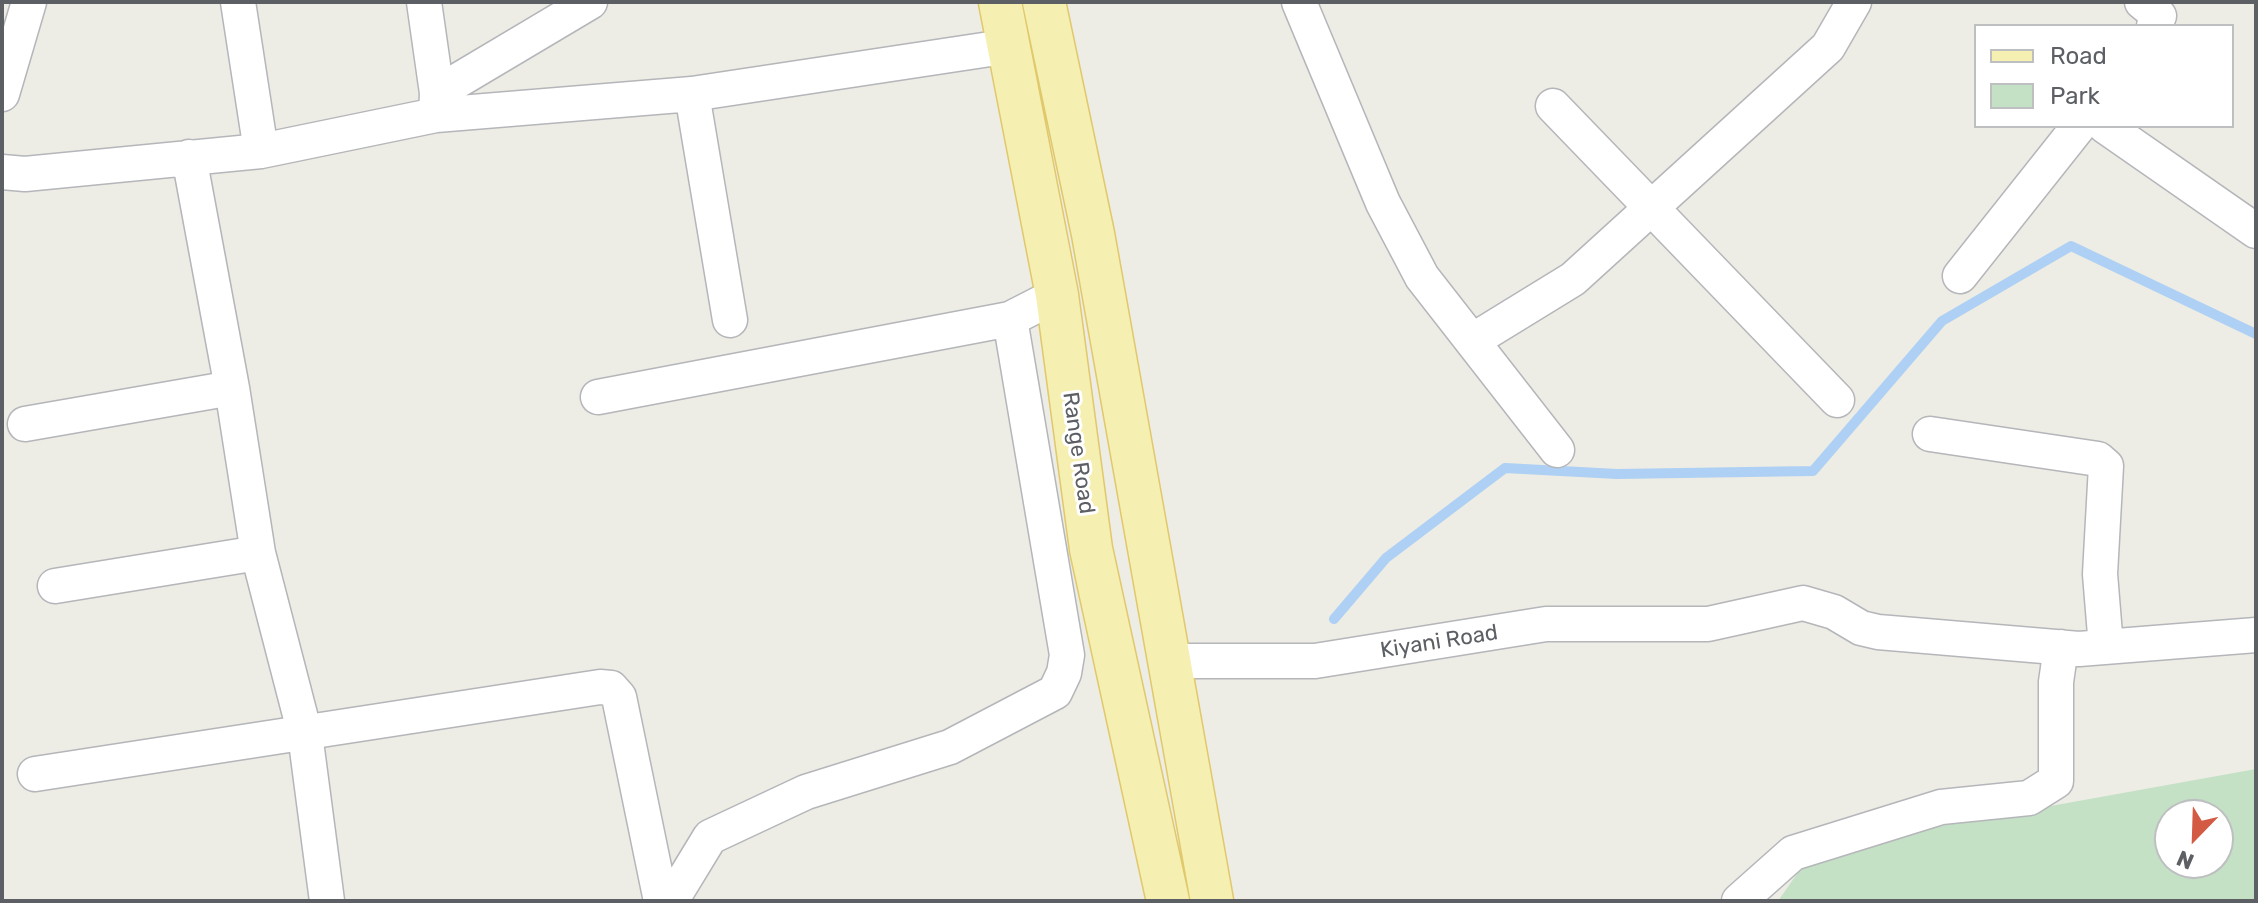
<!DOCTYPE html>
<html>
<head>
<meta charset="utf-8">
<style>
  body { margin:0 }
  #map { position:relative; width:2258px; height:903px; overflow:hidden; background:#edece5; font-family:Rubik,sans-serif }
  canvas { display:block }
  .frame { position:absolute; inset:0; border:4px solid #5c5f63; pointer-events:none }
  .legend { position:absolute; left:1974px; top:24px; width:260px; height:104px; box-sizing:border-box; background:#fff; border:2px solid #bebfc1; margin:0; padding:10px 14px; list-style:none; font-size:24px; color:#5c5f63 }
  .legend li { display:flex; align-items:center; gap:16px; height:40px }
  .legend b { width:40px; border:2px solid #bebfc1 }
  .north { position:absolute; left:2154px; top:799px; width:80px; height:80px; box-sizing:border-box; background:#fff; border:2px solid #bebfc1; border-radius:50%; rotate:203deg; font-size:22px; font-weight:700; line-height:32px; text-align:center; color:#5c5f63 }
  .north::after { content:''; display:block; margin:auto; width:28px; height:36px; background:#d35b44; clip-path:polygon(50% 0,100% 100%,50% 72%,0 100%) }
</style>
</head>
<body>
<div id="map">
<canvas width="2258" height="903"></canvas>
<div class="frame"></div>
<ul class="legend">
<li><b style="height:10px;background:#f5efb2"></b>Road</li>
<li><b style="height:22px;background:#c4e1c6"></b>Park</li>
</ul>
<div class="north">N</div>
</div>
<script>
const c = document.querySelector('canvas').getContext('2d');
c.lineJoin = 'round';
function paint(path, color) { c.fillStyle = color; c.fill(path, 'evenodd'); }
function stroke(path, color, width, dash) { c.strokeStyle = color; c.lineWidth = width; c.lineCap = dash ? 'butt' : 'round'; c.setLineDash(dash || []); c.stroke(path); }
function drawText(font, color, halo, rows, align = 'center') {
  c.font = font + ' Rubik,sans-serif'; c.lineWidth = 6; c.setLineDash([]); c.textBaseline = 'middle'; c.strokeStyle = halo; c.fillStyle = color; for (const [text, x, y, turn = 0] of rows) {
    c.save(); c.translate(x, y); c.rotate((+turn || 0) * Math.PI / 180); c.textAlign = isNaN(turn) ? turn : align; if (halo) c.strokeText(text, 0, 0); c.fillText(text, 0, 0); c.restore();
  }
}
paint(new Path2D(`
  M2256 769V901H1778L1806 861 1873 838ZM2170 815H2218V863H2170Z`), '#c4e1c6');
stroke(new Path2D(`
  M1334 619 1386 558 1505 468 1617 474 1813 471 1942 321 2071 246 2256 334`), '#add0f4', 10);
const minor = new Path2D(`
  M238 2 261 151
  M424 2 437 93 436 114
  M1299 2 1383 203 1422 277 1557 450
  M2142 2 2159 16 2154 26
  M437 93 590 2
  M2 94 29 2
  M692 94 730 320
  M1553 106 1837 400
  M2105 126 2256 231
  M189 157 232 388 258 553 305 734 327 901
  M2 172 25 174 261 151 436 115 692 94 1010 46
  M1960 276 2079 126
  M1472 341 1573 279 1828 47 1854 2
  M598 397 1010 319 1057 295
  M25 424 232 388
  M1930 434 2098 459 2106 466 2100 574 2106 647
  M55 586 258 553
  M1170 661H1315L1546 624H1708L1803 603 1834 612 1861 628 1878 632 2079 649 2256 635
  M35 774 600 687 611 688 619 697 661 901
  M671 901 710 837 806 792 950 747 1055 692 1064 673 1067 655 1010 319
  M1739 901 1793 853 1941 807 2029 798 2056 781V682L2061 647`);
const major = new Path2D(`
  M1000 2 1057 295 1091 549 1168 901
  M1044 2 1093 234 1212 901`);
stroke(minor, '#b5b6ba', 37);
stroke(major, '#e0c86b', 45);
stroke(minor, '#fff', 34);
stroke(major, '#f5efb2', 42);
drawText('22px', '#5c5f63', '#fff', [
  ["Range Road",1078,453,82],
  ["Kiyani Road",1439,642,-9]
]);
</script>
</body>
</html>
